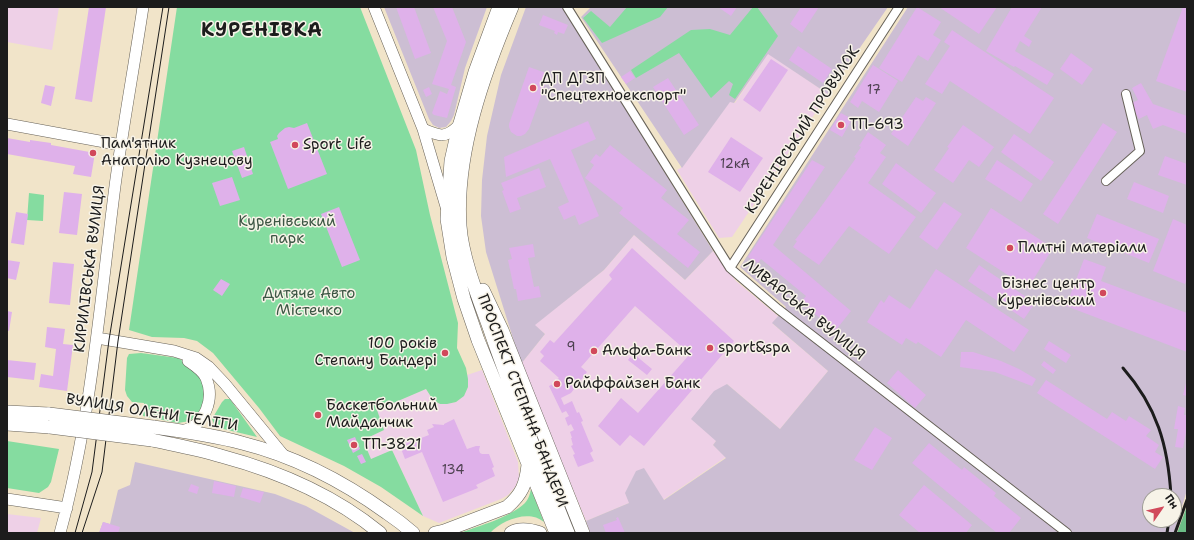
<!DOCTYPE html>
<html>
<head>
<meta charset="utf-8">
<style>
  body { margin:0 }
  #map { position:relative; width:1194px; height:540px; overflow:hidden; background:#f1e4c9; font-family:"Shantell Sans",sans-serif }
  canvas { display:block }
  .frame { position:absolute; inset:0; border:8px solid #1c1c1c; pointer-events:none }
  .north { position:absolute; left:1142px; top:488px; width:40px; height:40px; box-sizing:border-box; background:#f7f3e8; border:1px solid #9f9d96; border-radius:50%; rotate:56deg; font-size:11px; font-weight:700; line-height:16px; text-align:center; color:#1c1c1c }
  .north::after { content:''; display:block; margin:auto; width:14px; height:18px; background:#d1495b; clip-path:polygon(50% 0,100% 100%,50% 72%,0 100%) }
</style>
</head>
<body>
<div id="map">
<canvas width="1194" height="540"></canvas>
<div class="frame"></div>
<div class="north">Пн</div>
</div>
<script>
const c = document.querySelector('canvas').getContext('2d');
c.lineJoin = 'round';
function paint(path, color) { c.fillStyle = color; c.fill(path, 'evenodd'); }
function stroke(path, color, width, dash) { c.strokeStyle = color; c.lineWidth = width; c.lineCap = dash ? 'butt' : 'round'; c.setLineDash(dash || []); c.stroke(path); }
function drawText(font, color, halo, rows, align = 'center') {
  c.font = font + ' "Shantell Sans",sans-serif'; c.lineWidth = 3; c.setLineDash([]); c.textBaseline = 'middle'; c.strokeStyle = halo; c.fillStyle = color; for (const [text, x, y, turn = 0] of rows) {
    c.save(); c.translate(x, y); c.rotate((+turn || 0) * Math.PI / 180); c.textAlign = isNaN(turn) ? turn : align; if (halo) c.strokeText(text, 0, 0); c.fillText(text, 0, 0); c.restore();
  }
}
paint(new Path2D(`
  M7 7H59L52 50 7 42Z
  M768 53 828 94 732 237 719 238 677 170 682 167 730 101 735 103Z
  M634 235 685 280 713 251 736 281 778 316 773 324 828 371 780 429 727 384 716 441 713 445 726 457 663 500 644 469 629 503 586 521 521 364 545 334 534 325 604 270Z
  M482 370 518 462 519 478 515 487 508 495 501 499 439 523 423 516 392 450 371 460 362 440 384 430 376 410 426 389 433 400 440 404 456 402 464 395 468 387 467 375Z
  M7 514 41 518 37 533H7Z`), '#eed0e7');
paint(new Path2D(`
  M384 7H487L465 68 454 115 451 121 446 127 439 128 433 125 429 119Z
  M526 7H563L713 251 685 280 634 235 604 270 535 325 545 334 521 364 486 252 481 216 482 180 487 136 501 75Z
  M591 7H888L828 94 768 54 734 103 730 102 682 168 581 17Z
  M908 7H1187V490L1174 533H590L586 521 629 503 625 493 636 471 644 468 664 500 726 458 713 445 716 441 691 419 714 391 727 384 780 429 828 371 772 323 786 307 740 267ZM1150 496H1174V520H1150Z
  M135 462 275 494 306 506 355 533H99L103 522 110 524 118 490 130 485Z`), '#ccbed3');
paint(new Path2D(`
  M177 7H360L416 150 430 215 458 323 457 348 466 368 468 379V387L464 396 456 402 447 404H440L433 400 426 389 377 410 384 430 363 440 371 459 392 450 423 516 381 487 344 466 280 436 259 408 213 353 197 341 184 338 152 337 129 330Z
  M627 7H668L660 17 602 43 583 18 591 11 610 27Z
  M753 7H757L778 36 735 99 729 95 733 84 729 81 711 98 679 53 636 78 631 70 691 30 710 29 730 35Z
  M29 193 44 195 43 221 27 220Z
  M141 353 178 358 186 363 202 378 206 400 197 415 190 421 178 423 143 416 144 403 132 402 127 396 125 390 127 358 129 354Z
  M225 399H230L257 437 215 427 212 419 222 402Z
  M7 441 59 449 51 482 48 487 39 493 7 488Z
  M531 489 544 522C529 509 502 520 490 533H460C479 526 511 517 525 503 529 498 530 494 531 489Z`), '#85dca0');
paint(new Path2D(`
  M1187 506V533H1177Z`), '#6cbc86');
paint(new Path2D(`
  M89 7H106L92 102 75 99Z
  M396 7H414L431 53 415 59Z
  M433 7H452L466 42 451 85 456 87 447 118 434 115 432 113 440 91 447 94 449 89 432 84 447 41Z
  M718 7H737L731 16Z
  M801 7H819L802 33 790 24Z
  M917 7 941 22 933 35 941 40 928 61 918 55 902 82 879 68Z
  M939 7H997L979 34Z
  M1012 7H1042L1024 36 1032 41 1029 47 1020 41 1015 51 1054 74 1047 85 1015 66 1014 67 986 51Z
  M1183 7H1187V92L1156 81Z
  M543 15 568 25 564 34 558 32 557 35 554 33 555 31 539 25Z
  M952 30 1054 98 1030 134 950 81 942 94 925 84 950 46 944 42Z
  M798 46 832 69 823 83 789 60Z
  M1071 53 1093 69 1082 85 1060 69Z
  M771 59 788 70 760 112 743 100Z
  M873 65 898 81 879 112 862 101 858 108 850 102Z
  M529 67 549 74 529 129 525 134 521 136H517L511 132 509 127V124Z
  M630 71 635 78 626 84 621 77Z
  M668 78 699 125 684 135 653 87Z
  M1141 83 1153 104 1187 116V134L1163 125 1153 129 1147 115 1139 119 1130 104 1138 100 1132 88Z
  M45 85 55 87 51 106 41 103Z
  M429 87 432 94 426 97 423 90Z
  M916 97 923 101 926 97 936 103 908 146 891 134Z
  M841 113 852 119 842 137 830 130Z
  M588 121 596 139 571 150 599 216 579 225 575 215 564 220 558 207 569 202 550 159 506 177 504 157Z
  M307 123 327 174 288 189 270 142 278 139 277 136 279 133 285 128 289 127 294 128Z
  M1103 123 1117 132 1058 224 1043 214Z
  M963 125 994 147 979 167 969 160 953 183 934 170 949 148 947 147Z
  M868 132 886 145 880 153 886 157 868 183 916 217 889 254 849 226 819 265 793 247 797 241 795 240 815 215 856 158 854 157 861 147 859 146Z
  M1014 134 1054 162 1041 181 1001 152Z
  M731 137 763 158 740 192 708 172Z
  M7 138 30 142V140L51 143V145L95 153 91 177 73 174 75 166 7 154Z
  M610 145 667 190 661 198 689 220 677 234 700 252 688 268 619 213 623 208 585 178 594 165 590 162 596 154 600 157Z
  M244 147 253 174 242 178 232 151Z
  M1165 156 1187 164V185L1158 175Z
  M812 160 825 167 773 245 851 311 835 331 801 302 806 296 761 259 758 263 748 257Z
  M997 160 1033 184 1021 202 985 179Z
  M896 163 936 193 921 213 882 184Z
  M539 168 546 187 517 198 521 209 510 213 502 191 504 190 501 183Z
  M232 177 240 200 220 206 212 183Z
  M1134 182 1169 196 1163 213 1127 199Z
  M64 192 82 194 77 235 59 233Z
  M944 202 962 214 937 250 919 237Z
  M339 207 360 260 342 267 321 214Z
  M991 208 1053 248 1028 288 966 248Z
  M16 212 28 214 24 245 11 243Z
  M1097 214 1159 239 1149 263 1087 238Z
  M1173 219 1187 225V278L1185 284 1153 271Z
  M533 244 535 257 528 258 534 287 539 286 541 297 518 301 516 289H514L508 260 512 259 509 248Z
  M632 248 734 341 644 446 630 435 620 446 598 426 621 398 638 413 690 354 635 306 581 367 587 372 571 393 561 398 564 405 572 401 577 413 579 412 583 421 581 422 593 451 590 453 594 461 578 467 573 455 575 454 571 446 573 445 571 438H572L570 432 574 430 571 424 568 426 565 418 569 416 566 411 562 413 549 386 555 383 554 381 559 378 540 361 544 356 540 352 550 340 554 343 612 279 609 275Z
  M1084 259 1106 267 1101 281 1187 313V352L1066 306Z
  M7 260 20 262 16 280 7 278Z
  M53 262 74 264 70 305 49 303Z
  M979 265 1035 303 1024 319 968 281Z
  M936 269 1029 330 1014 352 966 320 941 357 918 342 916 344 906 338 902 345 867 322 881 300 884 303 889 295 910 309Z
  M221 279 230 284 222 296 213 290Z
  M7 311 12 312 9 331 7 330Z
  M47 327 65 329 63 344 73 345 67 391 39 387 41 374 53 376 56 349 45 347Z
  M1049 341 1071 355 1066 363 1044 349Z
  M961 352H973L1001 361 1019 369 1036 379 1032 386 995 372 960 367Z
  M635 355 652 369 647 375 628 360 630 357 632 359Z
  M7 360 36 363 34 380 7 377Z
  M1044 361 1056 370 1053 374 1041 365Z
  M898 370 926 395 915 408 887 383Z
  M1046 380 1107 419 1112 412 1126 421 1129 416 1151 430 1146 436 1159 445 1155 452 1163 457 1155 469 1037 393Z
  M1186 383 1187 384V396L1183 395Z
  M1178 406 1185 408 1184 415H1187V427L1183 448 1175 447 1178 429H1174Z
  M454 419 467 449 476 446H480L479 450 480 453 482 454H489L494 467 492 468 495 476 476 485 478 488 443 502 422 452 405 459 400 446 429 435 427 430 434 427 432 424 444 425V424Z
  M875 427 892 438 872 470 854 460Z
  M355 437 360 449 353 453 347 440Z
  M929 443 962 470 964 467 996 493 994 496 1021 518 1009 533H997L912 463Z
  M362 454 366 462 361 464 357 456Z
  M214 481 236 486 234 497 212 493Z
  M191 484 199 487 197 494 188 491Z
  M924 485 972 525 966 533H920L899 515Z
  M243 488 264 492 260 503 240 497Z
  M618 517 625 533H606L603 525 617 520 616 518Z
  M103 522 120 527 118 533H99Z`), '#dfb1ea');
const street = new Path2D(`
  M567 7 730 268 778 309 1067 533
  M1106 181 1140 151 1126 94
  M730 268 899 7`);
const secondary = new Path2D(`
  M374 7 423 129 447 210
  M7 124 121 145
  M423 129C439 136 446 139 459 125
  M97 338 174 351 196 358 209 367 225 384 285 457
  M182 431C205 426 215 399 206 378 203 371 194 365 188 361
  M7 499 67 508
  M60 533C91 420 100 303 115 186 123 126 134 67 143 7`);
const primary = new Path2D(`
  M499 7 475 72 458 130 451 161 447 219 453 257 464 299 478 340 556 533
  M512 7C484 73 455 153 460 226 462 257 478 297 489 327 513 397 541 465 568 533
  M483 290 502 330 583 533
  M7 412 49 414
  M7 424 50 427
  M153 427C183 431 213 435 242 443 294 456 344 482 387 513 396 519 405 526 413 533
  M152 440C175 445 198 449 221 456 277 471 335 496 380 533
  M435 533 444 531 507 507C522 494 526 484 528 465
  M511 533C519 528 531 530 540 533`);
stroke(street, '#676259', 10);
stroke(secondary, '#676259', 12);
stroke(primary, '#676259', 14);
stroke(street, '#fff', 8);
stroke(secondary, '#fff', 11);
stroke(primary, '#fff', 13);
stroke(new Path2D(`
  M75 533 92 472 109 340 163 7
  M82 533 102 472 118 341 169 7`), '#1c1c1c', 1);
stroke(new Path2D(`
  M1123 368C1157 407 1168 445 1171 496
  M1167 533 1169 520
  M1175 533 1187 500`), '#1c1c1c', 3);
const primaryBridge = new Path2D(`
  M49 414 153 427
  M50 427 152 440`);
stroke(primaryBridge, '#676259', 14, []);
stroke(primaryBridge, '#fff', 13);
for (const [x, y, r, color] of [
  [533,88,4,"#d1495b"],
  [841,125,4,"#d1495b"],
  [295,145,4,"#d1495b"],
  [93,153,4,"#d1495b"],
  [1010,248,4,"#d1495b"],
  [1103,293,4,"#d1495b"],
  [710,348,4,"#d1495b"],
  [594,351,4,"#d1495b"],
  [445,353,4,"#d1495b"],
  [557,384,4,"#d1495b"],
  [318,415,4,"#d1495b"],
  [354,445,4,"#d1495b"]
]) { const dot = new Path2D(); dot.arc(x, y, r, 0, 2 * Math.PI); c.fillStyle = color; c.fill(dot); stroke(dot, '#f7f3e8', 1.5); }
drawText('13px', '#4d4150', null, [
  ["17",874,91],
  ["12кА",735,165],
  ["9",571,348],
  ["134",453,471]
]);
drawText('15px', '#1c1c1c', '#f7f3e8', [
  ["ДП ДГЗП",541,79],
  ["\"Спецтехноекспорт\"",541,96],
  ["ТП-693",849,125],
  ["Пам'ятник",101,144],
  ["Анатолію Кузнецову",101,161],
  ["Sport Life",303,145],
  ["Плитні матеріали",1018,248],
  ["Бізнес центр",1095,284,"right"],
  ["Куренівський",1095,301,"right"],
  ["100 років",437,344,"right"],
  ["Степану Бандері",437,361,"right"],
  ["sport&spa",718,348],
  ["Альфа-Банк",602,351],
  ["Райффайзен Банк",565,384],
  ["Баскетбольний",326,406],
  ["Майданчик",326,423],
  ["ТП-3821",362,445]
], 'left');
drawText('15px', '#1c1c1c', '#f7f3e8', [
  ["КУРЕНІВСЬКИЙ ПРОВУЛОК",803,130,-57],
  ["КИРИЛІВСЬКА ВУЛИЦЯ",90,269,-83],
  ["ЛИВАРСЬКА ВУЛИЦЯ",804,310,39],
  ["ПРОСПЕКТ СТЕПАНА БАНДЕРИ",522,401,69],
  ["ВУЛИЦЯ ОЛЕНИ ТЕЛІГИ",152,413,9]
]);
drawText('15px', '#3c5644', '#f7f3e8', [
  ["Куренівський",287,222],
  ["парк",287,239],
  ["Дитяче Авто",309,294],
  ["Містечко",309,311]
]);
c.letterSpacing = '1px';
drawText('bold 19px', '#1c1c1c', '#f7f3e8', [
  ["КУРЕНІВКА",262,31]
]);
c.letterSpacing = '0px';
</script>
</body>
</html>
